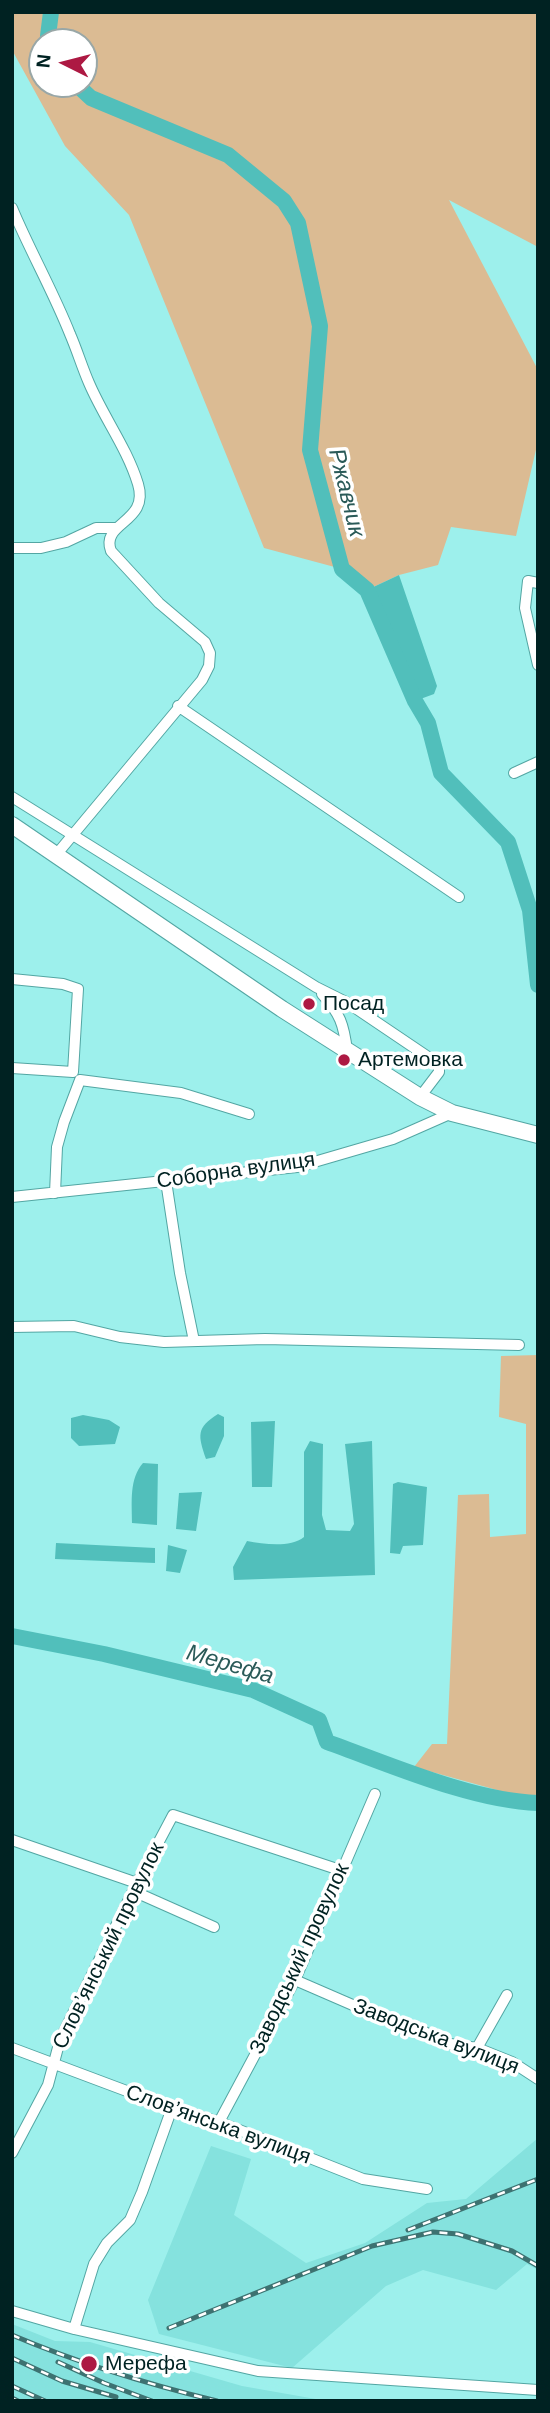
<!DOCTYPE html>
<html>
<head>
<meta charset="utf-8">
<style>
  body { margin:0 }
  #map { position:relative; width:550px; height:2413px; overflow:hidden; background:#9df0ec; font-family:Arial,sans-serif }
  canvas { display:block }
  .frame { position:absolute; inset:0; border:14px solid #022; pointer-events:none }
  .north { position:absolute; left:28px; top:28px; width:70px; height:70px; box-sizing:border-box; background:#fff; border:2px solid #99a7a7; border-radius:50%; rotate:276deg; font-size:19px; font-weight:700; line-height:28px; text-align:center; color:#022 }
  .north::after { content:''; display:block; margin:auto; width:24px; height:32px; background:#ad1943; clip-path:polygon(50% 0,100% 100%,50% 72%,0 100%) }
</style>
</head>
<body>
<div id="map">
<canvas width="550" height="2413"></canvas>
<div class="frame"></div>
<div class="north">N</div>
</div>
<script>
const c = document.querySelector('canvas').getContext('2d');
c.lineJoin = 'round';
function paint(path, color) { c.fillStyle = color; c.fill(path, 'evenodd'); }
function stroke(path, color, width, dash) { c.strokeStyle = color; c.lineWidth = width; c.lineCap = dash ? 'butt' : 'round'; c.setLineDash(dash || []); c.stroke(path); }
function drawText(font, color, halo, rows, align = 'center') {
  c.font = font + ' Arial,sans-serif'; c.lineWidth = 7; c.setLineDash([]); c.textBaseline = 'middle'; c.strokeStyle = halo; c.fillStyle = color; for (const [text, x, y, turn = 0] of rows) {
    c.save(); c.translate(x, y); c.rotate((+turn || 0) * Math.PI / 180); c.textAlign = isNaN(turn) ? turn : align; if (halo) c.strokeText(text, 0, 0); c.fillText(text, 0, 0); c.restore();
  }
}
paint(new Path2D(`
  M538 2138V2270L527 2264 496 2290 423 2270 386 2286 292 2368 159 2334 148 2300 211 2146 251 2159 234 2215 306 2263 365 2243 427 2203 466 2199Z
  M12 2324 55 2341 90 2342 242 2386 327 2401H12Z`), '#85e2de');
paint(new Path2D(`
  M12 12H538V247L449 200 538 370V441L516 536 451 527 438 565 399 575 367 590 342 569 264 548 129 215 65 146 12 50ZM42 42H84V84H42Z
  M538 1355V1798L533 1800 414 1767 432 1744H447L458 1495 489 1494 490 1537 526 1534V1424L499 1417 501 1356Z`), '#dbbb93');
paint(new Path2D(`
  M399 575 437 686 434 694 415 701 367 590Z
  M218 1414 224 1417V1436L215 1457 206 1459C198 1435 196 1428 218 1414Z
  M83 1415 109 1420 120 1427 115 1444 79 1446 71 1438V1418Z
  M275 1421 272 1487H252L251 1422Z
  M310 1441 323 1444 322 1515 326 1530 350 1531 354 1524 345 1444 372 1441 375 1575 234 1580 233 1567 247 1541C264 1544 290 1548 304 1537V1452Z
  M143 1463 158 1464 157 1525 132 1523C132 1502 129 1479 143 1463Z
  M398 1482 427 1487 423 1545 403 1546 400 1554 390 1553 393 1484Z
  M202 1492 196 1531 176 1529 179 1493Z
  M56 1543 155 1548V1563L55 1559Z
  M168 1545 187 1550 180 1573 166 1571Z`), '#51bfbb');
stroke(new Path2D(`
  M49 42 48 36 51 12
  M76 84 91 98 228 155 284 201 298 223 320 326 310 450 342 569 367 590 415 701 428 723 441 773 508 842 530 910 538 985
  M12 1636 104 1654 253 1690 319 1720 327 1742C389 1764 472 1801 538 1803`), '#51bfbb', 16);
const minor = new Path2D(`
  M12 208C30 251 53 291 70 334 77 350 82 367 89 383 104 418 127 448 138 484 150 523 100 522 111 551L159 603 205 642 210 653 209 666 202 680 56 855
  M12 548H41L66 542 96 528H115
  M538 583 528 581 525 608 538 665
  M178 706 459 897
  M514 773 538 762
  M12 797 316 987 348 1003 431 1059 439 1065V1072L420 1097
  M12 979 63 984 78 989 73 1072 12 1068
  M322 994C340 1013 344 1025 347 1051
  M166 1181 180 1273 194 1341
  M55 1193 57 1147 64 1122 80 1080 181 1093 249 1114
  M12 1197 297 1167 393 1139 452 1113
  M12 1327 74 1326 120 1337 164 1342 265 1339 519 1345
  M12 1840 137 1883
  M133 1891 214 1927
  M295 1980 385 2019 416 2027 444 2043 477 2048 512 2062 538 2079
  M12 2048 172 2108 219 2122 363 2179 427 2189
  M477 2048 507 1995
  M219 2122 295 1980 375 1794
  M12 2153 48 2085 60 2040 137 1883 173 1815 343 1871
  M12 2311 74 2329 258 2371 538 2390
  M74 2329 94 2264 107 2243 130 2220 142 2192 172 2108`);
const highway = new Path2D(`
  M12 825 282 1009 420 1097 452 1113 538 1135`);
stroke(minor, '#53a6a3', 12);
stroke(highway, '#53a6a3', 18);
stroke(minor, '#fff', 10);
stroke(highway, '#fff', 16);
const rail = new Path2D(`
  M408 2230 538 2179
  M169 2328 372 2246 433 2232 458 2234 512 2251 538 2266
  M12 2335C78 2363 147 2384 217 2401
  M12 2358 62 2381 116 2397
  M58 2362 104 2383 152 2401
  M12 2386 45 2401
  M12 2398 18 2401`);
stroke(rail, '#3d7271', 5);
stroke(rail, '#fff', 2.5, [8]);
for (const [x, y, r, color] of [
  [309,1004,7,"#ad1943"],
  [344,1060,7,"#ad1943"],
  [89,2364,9,"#ad1943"]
]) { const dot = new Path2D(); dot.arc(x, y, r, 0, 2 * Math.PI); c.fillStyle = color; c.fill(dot); stroke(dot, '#fff', 2.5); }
drawText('21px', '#022', '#fff', [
  ["Посад",323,1004],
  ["Артемовка",358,1060],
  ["Мерефа",105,2364]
], 'left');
drawText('21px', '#022', '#fff', [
  ["Соборна вулиця",236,1171,-8],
  ["Слов’янський провулок",109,1946,-64],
  ["Заводський провулок",300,1959,-65],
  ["Заводська вулиця",436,2037,21],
  ["Слов’янська вулиця",218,2125,20]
]);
drawText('italic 23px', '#2a5a58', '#fff', [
  ["Ржавчик",346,493,76],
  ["Мерефа",230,1665,16]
]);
</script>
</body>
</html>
